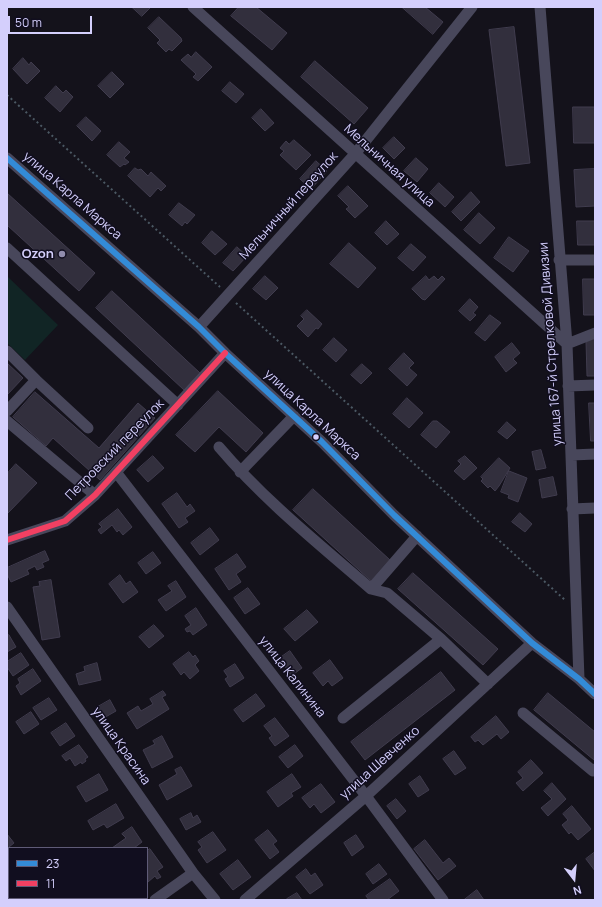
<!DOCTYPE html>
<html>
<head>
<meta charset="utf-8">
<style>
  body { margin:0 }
  #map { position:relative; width:602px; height:907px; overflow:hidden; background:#14121b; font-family:Manrope,sans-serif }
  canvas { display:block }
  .frame { position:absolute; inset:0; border:8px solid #d4cffc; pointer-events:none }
  .legend { position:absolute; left:8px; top:847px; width:140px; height:52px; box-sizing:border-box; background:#110e1f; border:1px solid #5f5b77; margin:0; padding:5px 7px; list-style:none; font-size:12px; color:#d4cffc }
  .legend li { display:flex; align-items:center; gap:8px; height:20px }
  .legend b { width:20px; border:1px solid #5f5b77 }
  .north { position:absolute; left:554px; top:859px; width:40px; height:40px; -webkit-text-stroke:3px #110e1f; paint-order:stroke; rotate:164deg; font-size:11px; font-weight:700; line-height:16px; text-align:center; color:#d4cffc }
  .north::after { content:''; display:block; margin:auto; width:14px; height:18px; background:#d4cffc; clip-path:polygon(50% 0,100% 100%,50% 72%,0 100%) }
  .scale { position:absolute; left:8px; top:16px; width:84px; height:18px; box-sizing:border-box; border:2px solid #d4cffc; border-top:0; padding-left:5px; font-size:12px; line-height:14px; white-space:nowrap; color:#d4cffc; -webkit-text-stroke:3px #110e1f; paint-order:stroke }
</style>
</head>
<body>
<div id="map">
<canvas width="602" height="907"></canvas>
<div class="frame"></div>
<ul class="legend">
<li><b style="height:5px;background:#338bd7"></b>23</li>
<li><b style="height:5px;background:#f24062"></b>11</li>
</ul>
<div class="north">N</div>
<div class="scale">50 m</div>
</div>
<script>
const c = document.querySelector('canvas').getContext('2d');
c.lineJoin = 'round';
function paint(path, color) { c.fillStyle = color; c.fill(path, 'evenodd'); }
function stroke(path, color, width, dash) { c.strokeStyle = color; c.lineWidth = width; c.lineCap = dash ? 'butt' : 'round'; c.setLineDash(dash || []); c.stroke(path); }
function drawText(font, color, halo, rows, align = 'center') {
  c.font = font + ' Manrope,sans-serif'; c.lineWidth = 3; c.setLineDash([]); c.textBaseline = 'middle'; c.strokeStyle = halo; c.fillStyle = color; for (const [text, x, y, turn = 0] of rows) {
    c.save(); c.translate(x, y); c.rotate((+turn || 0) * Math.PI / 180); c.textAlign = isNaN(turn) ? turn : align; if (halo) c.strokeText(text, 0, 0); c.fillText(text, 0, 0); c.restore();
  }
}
paint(new Path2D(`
  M8 277 58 325 25 360 7 343Z`), '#112525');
const building = new Path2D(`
  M132 7H151L142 16Z
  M239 7H256L287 33 272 50 231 16Z
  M402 7H425L443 22 433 34Z
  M159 17 181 38 182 41 172 51 169 49 166 52 157 43 160 40 148 28Z
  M514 27 530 163 506 166 489 30Z
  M196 52 212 67 198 81 193 77 196 74 181 60 188 54 191 57Z
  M23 58 29 65 31 62 40 71 27 84 13 69Z
  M315 61 368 108 354 124 301 77Z
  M112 72 124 84 110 98 98 86Z
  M230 82 244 94 236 103 222 91Z
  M56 86 63 93 66 90 73 97 60 112 45 98Z
  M573 107H595V143H574Z
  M261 109 274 123 265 131 252 118Z
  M86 117 101 131 92 141 77 126Z
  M394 137 405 148 394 159 383 148Z
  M294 140 311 155 296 170 280 155 284 151 280 148 286 141 289 144Z
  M119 142 130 152 124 158 129 162 125 165 124 164 120 167 107 155Z
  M416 158 428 169 417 182 404 171Z
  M316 161 327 171 311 189 300 179Z
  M135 168 138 170 141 169 148 176 151 172 166 186 161 191 158 188 150 197 128 176Z
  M595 169V206L576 207 574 170Z
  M439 183 454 197 445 207 430 193Z
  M348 186 368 206 355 218 346 209 349 207 338 196Z
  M471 192 480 202 461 221 452 212Z
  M7 193 95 273 79 291 7 225Z
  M179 203 195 215 187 224 185 222 182 226 169 215Z
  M479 213 495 228 480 244 464 230Z
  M386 221 399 234 387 245 375 233Z
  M577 221H595V245H578Z
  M212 231 227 244 215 255 202 243Z
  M509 237 529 251 513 272 494 258Z
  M349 243 376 268 358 288 330 264Z
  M411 244 426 257 413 271 398 258Z
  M237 247 247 256 233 271 223 263Z
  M265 276 278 288 266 300 253 289Z
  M426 276 429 280 434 276 438 280 442 276 445 279 425 300 422 299 412 289Z
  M583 279H595V315H584Z
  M112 291 200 373 184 390 96 308Z
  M470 299 478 307 473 313 476 315 470 321 459 311Z
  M307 310 322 324 318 329 316 328 308 337 297 326 304 319 301 316Z
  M490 315 501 323 485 341 475 333Z
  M334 338 347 350 336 362 323 350Z
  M595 340V376H587L586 341Z
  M512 343 520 353 513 359 517 363 506 372 495 357Z
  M404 353 414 363 409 368 417 375 407 386 389 369Z
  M7 363 23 378 7 395Z
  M362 364 372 373 361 384 351 375Z
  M218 391 263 433 246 452 219 427 195 452 176 435Z
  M35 392 99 448 138 403 155 418 100 480 53 438 46 446 13 417Z
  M407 398 423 413 409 428 393 414Z
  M589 403H595V441H591Z
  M433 421H437L450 432 436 448 421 435Z
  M507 422 516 430 507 439 498 432Z
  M541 450 546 468 536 470 532 452Z
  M153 456 164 468 148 482 137 470Z
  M465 456 477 468 464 480 454 471 461 464 458 461Z
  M499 458 510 468 499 486 495 491 490 486 488 488 481 481 483 479 481 477Z
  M16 464 37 483 7 514V474Z
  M509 471 527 478 518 502 508 498 509 495 501 492Z
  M553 477 557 495 542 498 539 480Z
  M313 489 390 560 371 581 293 510Z
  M177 493 187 507 190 504 195 511 185 518 188 522 179 528 162 504Z
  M118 509 132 527 123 535 119 530 117 532 112 525 101 534 98 530 102 527 99 524Z
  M520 513 532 524 525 532 512 522Z
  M210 528 219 540 200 555 191 543Z
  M45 551 49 560 42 563 44 567 37 570 35 566 27 570 29 574 11 582 7 574V568Z
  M153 552 161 563 146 574 138 563Z
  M237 554 246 567 236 574 241 582 229 590 215 569Z
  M413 573 498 649 483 665 398 589Z
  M120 575 126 584 130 581 138 592 123 603 109 584Z
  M51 580 60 637 42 640 33 587 40 586 39 582Z
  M176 581 186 597 166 611 158 600 172 591 168 586Z
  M248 588 260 604 245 614 234 598Z
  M196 608 207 625 193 635 190 631 187 632 185 629 191 625 185 616Z
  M307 610 318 622 295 641 284 629Z
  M154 625 164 636 149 648 139 637Z
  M9 635 16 647 7 652V636Z
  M290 651 302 668 291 676 280 658Z
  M189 652 193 657 195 655 199 661 195 665 199 671 190 679 184 672 181 675 173 664Z
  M21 653 29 665 13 676 7 667V662Z
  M330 660 343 678 332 686 328 681 323 686 313 673Z
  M97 663 101 680 79 685 76 674 85 671 84 667Z
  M235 664 244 678 230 687 225 679 228 677 224 671Z
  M33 669 41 681 21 695 16 686 20 683 18 679Z
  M441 672 455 690 365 760 351 742Z
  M163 691 166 695 162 697 169 709 137 729 127 713 138 706 141 711 153 704 150 699Z
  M548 693 595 732 594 760 534 710Z
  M256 694 265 706 243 722 234 710Z
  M49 698 57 710 41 720 33 708Z
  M110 700 116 711 102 719 96 708Z
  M31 712 39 724 24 734 16 722Z
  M496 716 509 732 501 739 497 734 483 745 478 740 475 742 471 737Z
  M275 718 289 736 275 746 269 738 272 736 264 726Z
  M66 723 75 736 60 746 51 733Z
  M162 736 173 757 152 768 143 750 155 744 153 741Z
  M79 745 88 757 85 759 86 761 82 764 81 762 75 766 70 758 66 761 62 756Z
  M295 745 303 756 288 768 279 757Z
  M454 751 466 768 455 775 443 759Z
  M531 760 543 773 523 791 516 783 523 778 518 772Z
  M181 767 192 786 167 800 159 785 177 774 175 770Z
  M99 774 108 790 86 802 77 787Z
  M292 774 301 787 291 793 293 796 278 807 267 792Z
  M420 776 429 790 418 797 409 784Z
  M552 783 566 799 548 816 541 808 552 799 544 791Z
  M321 784 335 802 321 813 314 804 310 808 302 798Z
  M396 799 406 811 397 819 387 806Z
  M116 804 124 818 107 828 104 824 93 830 88 821Z
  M572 806 591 829 578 840 571 832 569 834 562 825 568 820 563 814Z
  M191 813 193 818 197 815 201 822 186 830 180 819Z
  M132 827 142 842 134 848H112L126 838 122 834Z
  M268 830 277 841 273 844 279 852 270 859 255 840Z
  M213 832 226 850 207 863 198 850 202 847 198 842Z
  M7 834 14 843 9 847 11 848H9V852L7 854Z
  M356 835 364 847 352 856 344 843Z
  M425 840 443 863 449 858 456 866 438 880 414 849Z
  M150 849 163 867 157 871 161 877 157 879 155 876 148 882 147 851Z
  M595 852V871L586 859Z
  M238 860 251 877 233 890 220 874Z
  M379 864 387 874 373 884 366 874Z
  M306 869 311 876 315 873 323 885 310 894 296 877Z
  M390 879 399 891 387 900H369L366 896Z
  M477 890 484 900H464Z
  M297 893 302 900H288L287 899Z
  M41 898H57L58 900H42Z
  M113 898H127L128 900H114Z`);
paint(building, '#322f3d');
stroke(building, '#403c4e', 1);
stroke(new Path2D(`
  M7 95 220 287
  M236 303 565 600`), '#4b5863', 2, [2, 3]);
stroke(new Path2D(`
  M193 7 567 344 595 333
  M540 7 567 344 579 679
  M7 158 199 327 225 353 322 442 394 515 532 643 579 679 595 694
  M7 248 178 405
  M559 260H595
  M199 327 355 154 472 7
  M7 351 36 380
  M568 386 595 385
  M7 411 36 380 88 428
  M7 421 95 495
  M219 447C264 500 319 544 371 589L387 593 441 639 488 684
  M572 455 595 454
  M116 472 366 796 443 900
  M240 472 294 416
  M572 509 595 508
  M7 540 65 521 95 495 225 353
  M371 589 417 536
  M7 607 193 873 215 900
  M523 713 593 771 595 769
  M343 718 441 639
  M7 891 9 893
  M155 900 193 873
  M245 900 366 796 532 643`), '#48475b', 11);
stroke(new Path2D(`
  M7 158 199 327 225 353 322 442 394 515 532 643 579 679 595 694`), '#338bd7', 6);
stroke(new Path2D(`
  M7 540 65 521 95 495 225 353`), '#f24062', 6);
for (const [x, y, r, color] of [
  [62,254,4,"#918dad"],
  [316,437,3.5,"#d4cffc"]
]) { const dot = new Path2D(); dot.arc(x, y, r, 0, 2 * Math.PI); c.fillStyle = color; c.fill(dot); stroke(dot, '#110e1f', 1.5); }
drawText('13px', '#d4cffc', '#110e1f', [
  ["Мельничная улица",389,166,42],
  ["улица Карла Маркса",72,196,41],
  ["Мельничный переулок",289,206,-48],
  ["улица 167-й Стрелковой Дивизии",551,344,-94],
  ["улица Карла Маркса",312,415,43],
  ["Петровский переулок",115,450,-46],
  ["улица Калинина",292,677,52],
  ["улица Красина",121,746,55],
  ["улица Шевченко",380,763,-42]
]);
drawText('bold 13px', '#d4cffc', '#110e1f', [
  ["Ozon",54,254]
], 'right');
</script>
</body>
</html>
